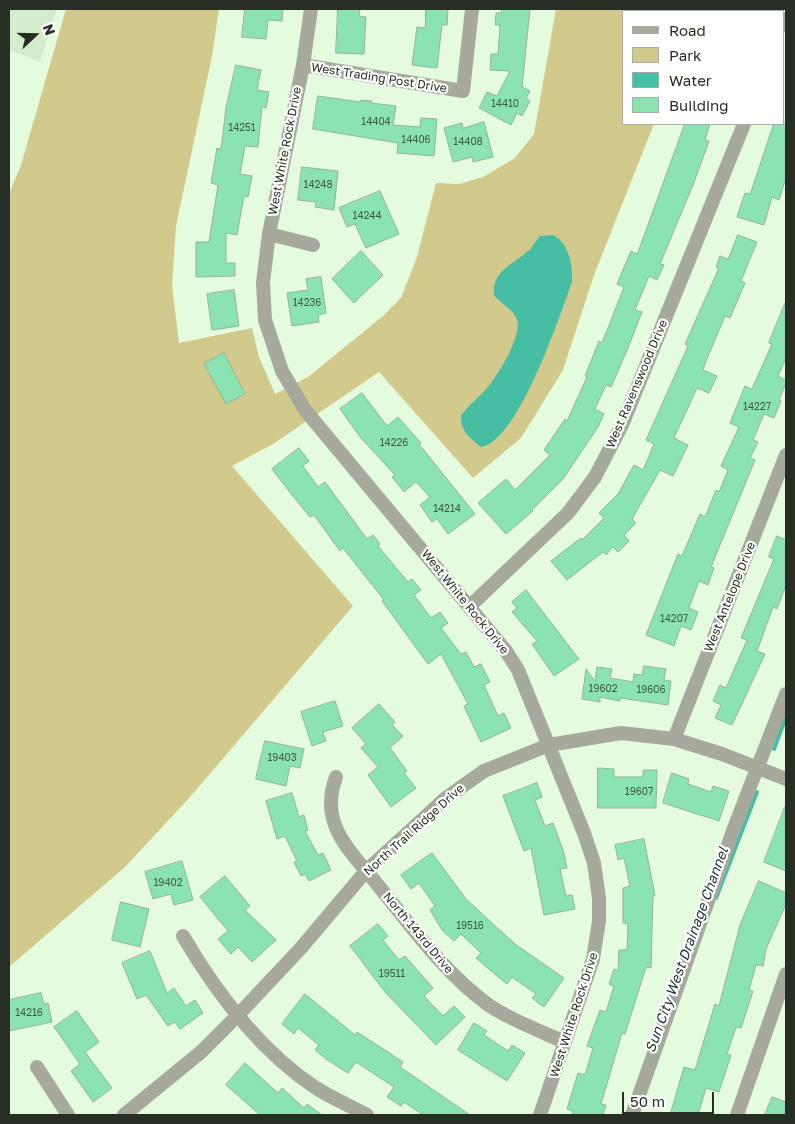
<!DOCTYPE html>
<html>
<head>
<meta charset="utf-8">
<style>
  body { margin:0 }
  #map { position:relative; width:795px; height:1124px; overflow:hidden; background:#e5fbde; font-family:"Golos Text",sans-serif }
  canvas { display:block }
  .frame { position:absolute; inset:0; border:10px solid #272f24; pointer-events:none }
  .legend { position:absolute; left:622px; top:10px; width:162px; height:115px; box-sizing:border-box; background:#fff; border:1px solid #a9aca7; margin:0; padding:6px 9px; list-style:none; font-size:15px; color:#272f24 }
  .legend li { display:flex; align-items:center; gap:10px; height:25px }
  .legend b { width:25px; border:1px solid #a9aca7 }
  .north { position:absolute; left:10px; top:10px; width:50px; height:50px; -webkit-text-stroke:4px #fff; paint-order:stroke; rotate:69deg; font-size:14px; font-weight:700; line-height:20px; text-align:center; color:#272f24 }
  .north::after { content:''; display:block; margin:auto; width:18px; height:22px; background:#272f24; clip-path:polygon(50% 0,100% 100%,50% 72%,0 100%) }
  .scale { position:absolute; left:622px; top:1092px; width:92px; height:22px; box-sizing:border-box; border:2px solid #272f24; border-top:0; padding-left:6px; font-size:15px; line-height:18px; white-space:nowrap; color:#272f24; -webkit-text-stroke:4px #fff; paint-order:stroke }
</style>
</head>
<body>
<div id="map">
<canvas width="795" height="1124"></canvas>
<div class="frame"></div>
<ul class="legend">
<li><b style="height:6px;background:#a6a99c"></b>Road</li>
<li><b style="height:14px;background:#d2c98d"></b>Park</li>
<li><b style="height:14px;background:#46bea4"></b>Water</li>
<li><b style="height:14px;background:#8ae3b0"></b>Building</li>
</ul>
<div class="north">N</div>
<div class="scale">50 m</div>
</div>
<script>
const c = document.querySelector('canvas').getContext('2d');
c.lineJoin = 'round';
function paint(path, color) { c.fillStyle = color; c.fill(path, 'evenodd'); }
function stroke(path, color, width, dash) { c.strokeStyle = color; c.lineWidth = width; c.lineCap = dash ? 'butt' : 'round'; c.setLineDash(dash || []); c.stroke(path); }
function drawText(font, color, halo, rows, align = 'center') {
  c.font = font + ' "Golos Text",sans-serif'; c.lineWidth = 4.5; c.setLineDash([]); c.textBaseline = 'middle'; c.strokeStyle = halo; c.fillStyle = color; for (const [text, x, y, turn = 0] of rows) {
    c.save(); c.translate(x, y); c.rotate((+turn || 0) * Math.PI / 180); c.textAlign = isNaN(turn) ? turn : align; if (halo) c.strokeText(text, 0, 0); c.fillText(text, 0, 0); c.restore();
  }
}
paint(new Path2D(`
  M9 9H57L40 62 9 50Z`), '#d3edcc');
paint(new Path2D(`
  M66 9H219L212 56 176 226 172 285 179 343 252 328 259 357 275 394 308 377 383 316 401 298 417 257 436 183 459 184 483 177 515 158 534 134 556 9H698L697 11H624V124H654L594 275 563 370 521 438 473 478 379 372 273 444 232 466 353 606 191 796 125 867 9 967V194L21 165Z`), '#d2c98d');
paint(new Path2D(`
  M553 235C569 243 573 265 572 282 560 315 518 442 481 447 470 438 460 431 461 415 469 405 479 397 488 387 498 375 525 332 516 317 511 308 500 303 494 295 492 271 512 265 528 251 533 247 535 241 540 236Z`), '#46bea4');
stroke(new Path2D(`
  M774 749 786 717
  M716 898 757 792`), '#46bea4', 4);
const building = new Path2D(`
  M245 9H283L282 21 268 20 266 39 242 37Z
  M338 9H360L359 16 366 17 364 54 336 53Z
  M426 9H448L447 25H442L437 68 412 65 417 27 425 28Z
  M502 9H530L522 87 530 91 526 98 530 101 522 116 517 113 511 125 479 108 487 92 497 96 510 71 490 70 491 54H498L500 25H495L496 13H501Z
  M236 65 261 70 257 90 269 92 266 108 262 107 258 147 245 146 240 174 252 176 248 197 244 196 237 235 226 233V263H235V276L196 277V242H209L218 185 211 183 217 148 221 149 226 108Z
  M318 96 360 102 361 100 372 101 371 103 396 106 393 125 420 127 421 118 437 119 434 156 397 153 398 143 313 129Z
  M484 122 493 157 473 162 472 157 453 162 444 128 462 123 463 128Z
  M685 124H710L705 140 709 141 693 185 660 264 664 265 657 280 649 276 635 310 642 312 628 348 611 387 606 385 595 409 604 414 598 427 563 479 532 510 533 511 506 534 478 503 506 479 515 490 550 455 544 450 565 419 567 421 587 377 585 376 599 341 602 343 624 287 617 284 631 251 637 254Z
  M774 124H786V178L779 200 772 197 764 225 737 217 745 193 750 194Z
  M302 167 338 171 334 210 315 207 316 202 298 200Z
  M380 191 399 234 366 248 355 224 347 227 339 208Z
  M738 235 757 242 741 281 745 283 730 318 725 316 706 361 703 370 717 376 709 393 697 388 674 438 688 445 673 476 660 470 632 519 636 523 624 535 629 541 618 552 613 547 606 555 603 552 567 580 551 561 581 538 582 540 604 518 599 513 618 494 634 465 643 470 654 444 646 440 688 346 685 344 719 268 716 267 720 256 728 259Z
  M361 251 383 275 354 303 332 279Z
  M321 277 326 313 318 315 319 322 292 326 287 293 308 290 306 279Z
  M234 290 239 326 212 330 207 294Z
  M786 301V358L778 376 786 380V383L779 400 781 401 774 418 764 414 753 440 758 442 750 458 755 460 711 567 714 568 708 585 699 581 689 608 698 612 691 630 681 626 674 646 646 635 678 554 682 556 700 514 705 517 716 490 719 492 728 470 721 466 739 427 730 423 745 386 752 389 772 344 769 343Z
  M224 353 245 394 226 404 204 364Z
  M362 393 387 426 398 417 421 443 419 444 475 514 448 534 437 519 432 522 420 505 430 497 416 482 404 492 392 477 395 475 361 438 340 409Z
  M299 448 309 461 303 466 318 487 325 482 367 539 373 535 380 544 378 546 408 582 412 579 421 590 414 595 431 618 440 612 448 623 441 628 461 654 466 652 474 667 481 664 490 682 484 685 498 716 504 713 511 728 481 742 464 706 468 704 441 654 428 664 382 601 384 600 343 548 340 551 314 515 310 517 292 495 272 469Z
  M777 536 786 540V585L777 609 773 607 757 651 765 654 732 725 715 718 721 705 713 701 720 685 726 688 747 640 741 638 774 559 769 557Z
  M526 590 579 659 554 676 532 644 537 641 512 612 517 608 512 602Z
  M644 666 666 669 664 680 671 681 668 705 620 698V701L600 697V702L582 699 586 669 595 681 597 667 612 669 610 678 633 682 634 674 642 675Z
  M335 701 343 726 323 732 326 741 312 746 301 712Z
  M379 704 395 722 392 725 403 736 390 748 407 771 404 773 416 788 391 807 368 775 378 767 361 748 366 744 352 728Z
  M265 741 304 749 300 768 290 766 286 786 256 779Z
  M598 768 614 769V777H643V770H657L656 808H598Z
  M672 773 689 779 688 784 711 792 713 786 729 791 719 821 663 803Z
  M537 783 542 797 535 800 545 826 553 823 564 853 567 868 560 869 566 896 572 895 575 909 544 915 531 848 524 851 503 796Z
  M292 793 299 817 304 815 308 830 305 831 318 855 323 853 331 870 309 881 305 874 301 876 294 862 297 861 285 836 277 839 266 801Z
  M785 807H786V871L764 862Z
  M644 839 655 896H653L651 968 646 967 625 1034 622 1033 601 1104 606 1105 603 1115H572L573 1111 567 1109 578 1073 585 1075 593 1048 587 1046 600 1010 606 1012 614 986 609 984 614 969 618 971 619 950H627L628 924 623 923V888L630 886 624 858 618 860 615 845Z
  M432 853 466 899 515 944 564 978 544 1007 532 998 536 994 512 977 507 984 497 976 476 958 481 953 461 934 454 941 442 930 430 910 435 906 419 883 411 889 401 875Z
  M182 861 193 900 174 905 171 894 153 899 145 872Z
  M225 876 250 906 245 910 276 940 252 962 238 947 231 954 218 939 228 931 200 897Z
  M759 881 786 893V904L766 949 763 966 756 965 749 990 753 991 741 1028 736 1027 727 1054 731 1055 719 1092 706 1088 698 1115H670L684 1067 695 1070 715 1004 719 1006 740 925Z
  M121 902 149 909 140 947 112 940Z
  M378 924 388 936 383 940 399 960 405 956 433 988 424 996 443 1016 454 1006 465 1017 436 1045 385 992 350 946Z
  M150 951 167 993 174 988 186 1006 195 1000 203 1013 180 1029 175 1022 168 1026 146 995 137 999 122 963Z
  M41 993 44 1004 48 1003 52 1022 9 1031V1000Z
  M305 994 355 1035 357 1032 403 1062 400 1067 470 1115H423L404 1102 401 1106 387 1097 394 1087 356 1062 348 1073 326 1059 315 1050 319 1045 298 1028 294 1034 282 1024Z
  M77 1011 99 1042 85 1052 112 1088 93 1102 71 1071 80 1064 54 1027Z
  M474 1023 487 1031 484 1035 508 1051 512 1045 525 1053 507 1081 458 1050Z
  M245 1063 278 1093 282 1088 304 1108 307 1104 322 1115H260L226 1085Z
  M772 1097 786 1102V1115H765Z`);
paint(building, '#8ae3b0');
stroke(building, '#93b29f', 1);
stroke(new Path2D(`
  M311 9 303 65 269 234 263 282 265 320 282 371 305 410 506 651 518 670 584 833 594 863 599 898V921L593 959 540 1115
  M784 25 786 19
  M303 65 463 91 472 9
  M269 234 313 245
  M470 606 568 513 595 477 622 425 744 124
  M674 739 786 455
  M336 777C330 793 329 809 335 825 343 847 363 866 377 884 411 926 445 974 490 1006 513 1021 540 1031 565 1042
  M183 936C217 994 260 1051 316 1088 332 1098 350 1106 367 1115
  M37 1067 68 1115
  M124 1115 201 1052 239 1014 301 948 366 871 446 798 484 771 549 745 621 733 674 739 722 754 786 779
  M632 1115 734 828 786 694
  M737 1115 786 974`), '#a6a99c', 14);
drawText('10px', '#405c47', null, [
  ["14410",505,104],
  ["14404",376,122],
  ["14251",242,128],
  ["14406",416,140],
  ["14408",468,142],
  ["14248",318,185],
  ["14244",367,216],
  ["14236",307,303],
  ["14227",757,407],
  ["14226",394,443],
  ["14214",447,509],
  ["14207",674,619],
  ["19602",603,689],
  ["19606",651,690],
  ["19403",282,758],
  ["19607",639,792],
  ["19402",168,883],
  ["19516",470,926],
  ["19511",392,974],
  ["14216",29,1013]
]);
drawText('12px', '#272f24', '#fff', [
  ["West Trading Post Drive",379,78,9],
  ["West White Rock Drive",285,151,-79],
  ["West Ravenswood Drive",637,384,-67],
  ["West Antelope Drive",730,597,-68],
  ["West White Rock Drive",465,602,51],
  ["North Trail Ridge Drive",414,830,-42],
  ["North 143rd Drive",418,933,50],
  ["West White Rock Drive",574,1015,-72]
]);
drawText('italic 14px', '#1c312c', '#fff', [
  ["Sun City West Drainage Channel",687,950,-70]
]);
</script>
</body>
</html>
